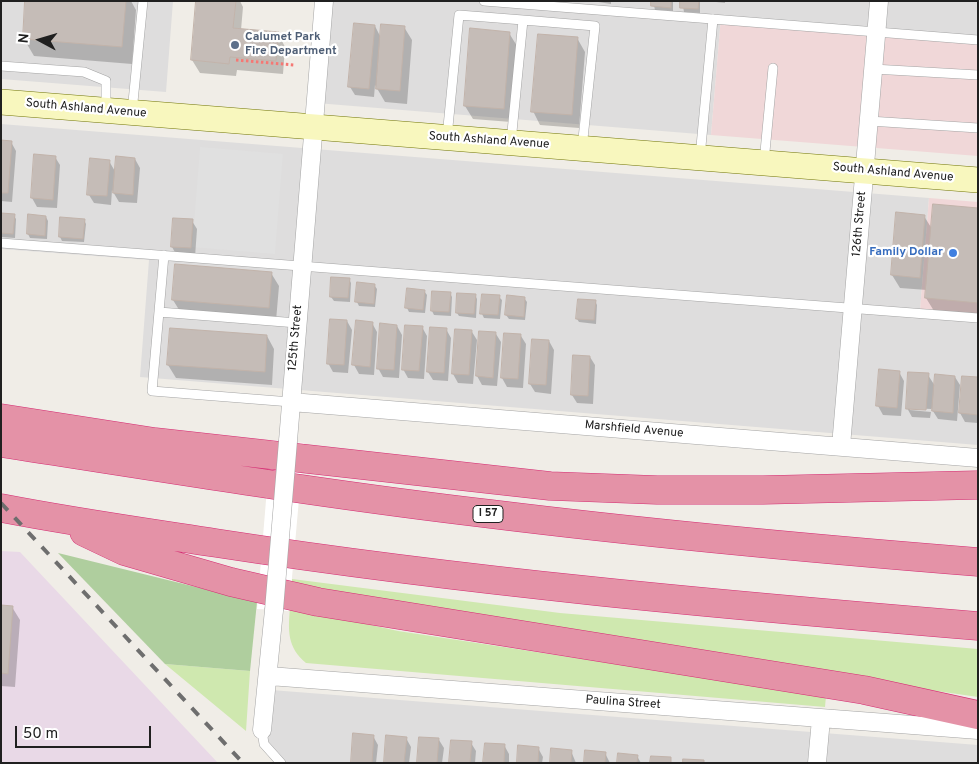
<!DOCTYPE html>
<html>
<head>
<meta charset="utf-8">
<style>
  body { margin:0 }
  #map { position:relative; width:979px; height:764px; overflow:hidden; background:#f0ede7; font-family:Overpass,sans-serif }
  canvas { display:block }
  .frame { position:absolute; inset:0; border:2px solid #202020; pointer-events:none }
  .north { position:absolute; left:15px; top:15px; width:50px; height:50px; -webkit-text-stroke:4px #fff; paint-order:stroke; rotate:276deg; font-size:14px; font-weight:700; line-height:20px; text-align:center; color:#202020 }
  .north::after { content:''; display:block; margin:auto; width:18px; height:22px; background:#202020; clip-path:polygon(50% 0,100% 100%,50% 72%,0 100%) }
  .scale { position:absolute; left:15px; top:726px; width:136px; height:22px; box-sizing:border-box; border:2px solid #202020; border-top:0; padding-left:6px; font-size:15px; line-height:18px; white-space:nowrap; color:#202020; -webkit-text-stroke:4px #fff; paint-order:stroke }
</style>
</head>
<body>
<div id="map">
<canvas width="979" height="764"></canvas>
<div class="frame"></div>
<div class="north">N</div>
<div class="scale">50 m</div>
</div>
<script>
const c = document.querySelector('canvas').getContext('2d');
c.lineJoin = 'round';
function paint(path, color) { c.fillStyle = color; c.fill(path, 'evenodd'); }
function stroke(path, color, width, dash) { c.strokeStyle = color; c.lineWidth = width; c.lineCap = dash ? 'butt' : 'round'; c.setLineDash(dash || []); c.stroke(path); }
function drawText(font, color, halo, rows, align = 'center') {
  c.font = font + ' Overpass,sans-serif'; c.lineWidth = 4.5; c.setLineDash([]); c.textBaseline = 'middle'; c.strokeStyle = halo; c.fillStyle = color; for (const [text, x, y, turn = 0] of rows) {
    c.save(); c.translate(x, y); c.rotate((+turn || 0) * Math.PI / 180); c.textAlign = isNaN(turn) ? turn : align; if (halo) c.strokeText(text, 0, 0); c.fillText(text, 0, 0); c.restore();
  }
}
paint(new Path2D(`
  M1 1H173L166 92 1 79Z
  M324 1H978V38L721 17 711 135 316 103Z
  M1 124 929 198 920 311 978 315V445L140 377 149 260 1 249Z
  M271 690 978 745V763H279L266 749Z`), '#dedddd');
paint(new Path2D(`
  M721 17 978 38V156L711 135Z
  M929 198 978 202V315L920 311Z`), '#f0d7d8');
paint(new Path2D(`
  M1 551 20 552 218 763H1Z`), '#e9d9e7');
paint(new Path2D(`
  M292 579 560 613 978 649V697L737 662 291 589Z
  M290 607 398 631 826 696 825 707 306 663C287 647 288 631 290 607Z
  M165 664 250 671 246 731Z`), '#cfe8af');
paint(new Path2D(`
  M58 553 257 602 250 671 165 664Z`), '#afce9e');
paint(new Path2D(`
  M200 147 283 154 275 254 192 247Z`), '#e0e0e0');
paint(new Path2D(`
  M271 440 304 443 289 611 257 609Z`), '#fff');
paint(new Path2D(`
  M27 1H131L136 10 132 64 34 56 24 39Z
  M197 1H240L243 7 241 30 278 33 285 47 283 74 237 70 236 76 200 73 192 60Z
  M592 1H611V4Z
  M653 1H673V11L655 10Z
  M682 1H700V13L684 12Z
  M707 1H725V3Z
  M375 26 381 38 404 27 412 40 407 104 385 102 375 85 374 97 355 95 350 87Z
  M509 33 517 46 511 122 473 119 465 106Z
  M577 38 585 52 579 128 540 125 533 111Z
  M1 142H11L16 151 12 202 1 201Z
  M55 157 60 165 57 208 37 207 32 198Z
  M135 159 140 168 137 203 119 202 112 190 111 205 94 203 89 195 109 161 116 173Z
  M978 209V315L934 311 926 298 927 290 900 288 892 275 924 216 932 229Z
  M1 215 14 216 16 219 15 238 1 237Z
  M46 217 48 221 47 239 30 238 28 234Z
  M84 220 86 224 84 242 62 241 60 237Z
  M192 221 197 229 195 257 177 256 172 247Z
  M271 273 279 286 276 321 181 313 173 300Z
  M349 279 351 283 350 302 334 301 331 297Z
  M358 284 374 285 377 289 375 307 359 306 357 302Z
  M424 291 427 295 425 313 409 312 407 308Z
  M450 293 452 297 451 316 434 315 432 311Z
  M475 295 477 299 476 318 459 316 457 313Z
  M499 297 502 300 500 319 484 318 482 314Z
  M508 297 524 298 527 302 525 320 509 319 506 315Z
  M595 301 597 305 596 324 579 322 577 319Z
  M347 321 352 330 348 373 333 372 328 363Z
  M357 322 372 323 377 332 374 375 359 374 354 365Z
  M397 326 402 335 399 378 383 377 378 368Z
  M422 327 427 336 424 379 408 378 403 369Z
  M446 329 451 338 448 381 433 380 428 372Z
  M472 332 477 340 473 384 458 383 453 374Z
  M496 334 501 342 497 386 482 385 477 376Z
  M267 336 274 349 272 385 176 378 168 365Z
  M521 336 526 344 523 388 507 387 502 378Z
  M549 341 554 350 551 394 535 392 530 384Z
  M590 357 595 365 593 404 577 403 572 395Z
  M899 372 904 381 901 416 883 415 878 406Z
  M928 375 935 386 955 377 960 385 957 421 938 419 931 408V409L910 408V410L931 412 930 418 912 417 907 408Z
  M978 379V423L965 422 960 413Z
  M1 606 12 607 20 620 15 687 1 686Z
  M373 736 378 745 376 763H352Z
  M406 738 411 747 409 763H385Z
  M439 740 444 748 442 763H418Z
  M471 743 476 751 475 763H451Z
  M504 745 509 754V763H484Z
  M538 748 543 757 542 763H518Z
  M571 751 576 763H551Z
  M605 753 610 763H585Z
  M637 756 641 763H618Z`), '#0003');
const building = new Path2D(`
  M25 1H126L122 47 23 39Z
  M196 1H236L233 28 279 32 276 61 230 57 229 64 191 60Z
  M651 1H671V8L651 6Z
  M680 1H699L698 9 680 8Z
  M354 23 375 25 369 89 348 87Z
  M381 24 405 26 400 91 376 89Z
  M470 28 510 32 504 109 464 106Z
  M538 34 578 37 572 115 531 112Z
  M1 140 12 141 8 193H1Z
  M34 154 56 156 53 200 31 198Z
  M116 156 135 158 133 195 113 193Z
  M90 158 110 160 107 196 87 195Z
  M933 204 978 208V303L925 298Z
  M896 212 925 215 920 278 891 275Z
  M1 213 15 214 13 234 1 233Z
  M28 214 46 216 45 236 27 234Z
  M60 217 85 219 83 239 59 237Z
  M173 218 193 219 191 248 171 247Z
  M175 264 272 272 269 308 172 300Z
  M331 277 350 278 348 298 330 297Z
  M357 282 375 284 374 304 355 302Z
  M407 288 425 290 423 310 405 308Z
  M432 291 451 292 449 312 431 311Z
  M457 293 476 294 474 314 456 313Z
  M482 294 500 295 498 315 480 314Z
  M507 295 525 297 524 317 505 315Z
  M578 299 596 300 594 320 576 319Z
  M330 319 347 320 344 365 327 364Z
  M356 320 373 322 370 367 352 365Z
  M380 323 397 325 394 370 377 369Z
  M405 325 423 326 419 371 402 370Z
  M430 327 447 328 444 373 427 372Z
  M170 328 267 335 265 372 167 365Z
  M455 329 472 330 469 375 452 374Z
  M479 331 496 332 493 378 476 376Z
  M504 333 521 334 518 379 501 378Z
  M532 339 549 340 546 385 529 384Z
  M573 355 590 356 588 396 571 395Z
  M879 369 900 371 897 408 876 406Z
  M908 372 929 373 926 410 906 409Z
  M935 374 955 376 953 413 932 411Z
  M962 376 978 377V415L959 413Z
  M1 605 13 606 8 674 1 673Z
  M353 733 374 735 372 763H351Z
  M386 735 407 737 404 763H384Z
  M419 737 439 738 437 763H417Z
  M451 740 472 741 470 763H449Z
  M485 743 505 744 504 763H483Z
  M518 745 539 747 538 763H517Z
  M551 748 572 750 571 763H550Z
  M585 750 606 752 605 763H584Z
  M618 753 638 755 637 763H617Z
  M651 756 671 757V763H650Z
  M683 759 704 760V763H683Z`);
paint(building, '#c5bcb7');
stroke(building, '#c2b3aa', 1);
const lane = new Path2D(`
  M484 1 978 40
  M1 66 84 72 106 81V110
  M873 69 978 75
  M132 112 143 1
  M869 121 978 128
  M447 137 459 15 523 20
  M511 142 523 20 595 26 582 148
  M700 157 713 19
  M764 162 773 68
  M1 243 978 318
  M164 255 152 391 291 402
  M159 312 297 323
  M262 730 264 744 281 763`);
const street = new Path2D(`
  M291 402 978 458
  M288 441 324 1
  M841 446 879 1
  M269 676 978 730
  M262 730 274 610
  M817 763 821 719`);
const secondary = new Path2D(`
  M1 102 978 180`);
const highway = new Path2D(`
  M1 418 155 442 550 486 657 490H763L978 485
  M1 443C164 468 327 495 491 514 653 534 815 549 978 562
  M1 508C73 522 144 532 216 543 469 582 723 605 978 626
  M84 532 124 551 231 582 318 602 864 690 978 715`);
stroke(lane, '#a4a4a4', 10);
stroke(street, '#a4a4a4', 19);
stroke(secondary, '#727609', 26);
stroke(highway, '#d52d73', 29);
stroke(new Path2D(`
  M236 60 294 65`), '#f57874', 3, [2.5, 2.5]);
stroke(lane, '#fff', 9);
stroke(street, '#fff', 18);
stroke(secondary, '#f8f7be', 25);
stroke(highway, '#e492a7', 28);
stroke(new Path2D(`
  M1 503 243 763`), '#6e6e6e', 4, [10, 10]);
const streetBridge = new Path2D(`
  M274 610 288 441`);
stroke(streetBridge, '#a4a4a4', 19, []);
stroke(streetBridge, '#fff', 18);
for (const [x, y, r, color] of [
  [235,45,5,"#5c6f8a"],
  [953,253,5,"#3f7fe0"]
]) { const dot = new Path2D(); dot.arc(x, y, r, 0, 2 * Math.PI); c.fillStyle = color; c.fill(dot); stroke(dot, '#fff', 2); }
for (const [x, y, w] of [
  [488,514,30]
]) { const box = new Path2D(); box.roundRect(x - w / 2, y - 8.5, w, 17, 4); c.fillStyle = '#fff'; c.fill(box); stroke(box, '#202020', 1); }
drawText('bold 11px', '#202020', null, [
  ["I 57",488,514]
]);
drawText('bold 12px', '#4e5e75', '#fff', [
  ["Calumet Park",245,38],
  ["Fire Department",245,52]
], 'left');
drawText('12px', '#202020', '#fff', [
  ["South Ashland Avenue",86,109,5],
  ["South Ashland Avenue",489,141,4],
  ["South Ashland Avenue",893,173,5],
  ["126th Street",860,224,-85],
  ["125th Street",296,338,-85],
  ["Marshfield Avenue",634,430,5],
  ["Paulina Street",623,703,4]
]);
drawText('bold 12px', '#366cbe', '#fff', [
  ["Family Dollar",943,253]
], 'right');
</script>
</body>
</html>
